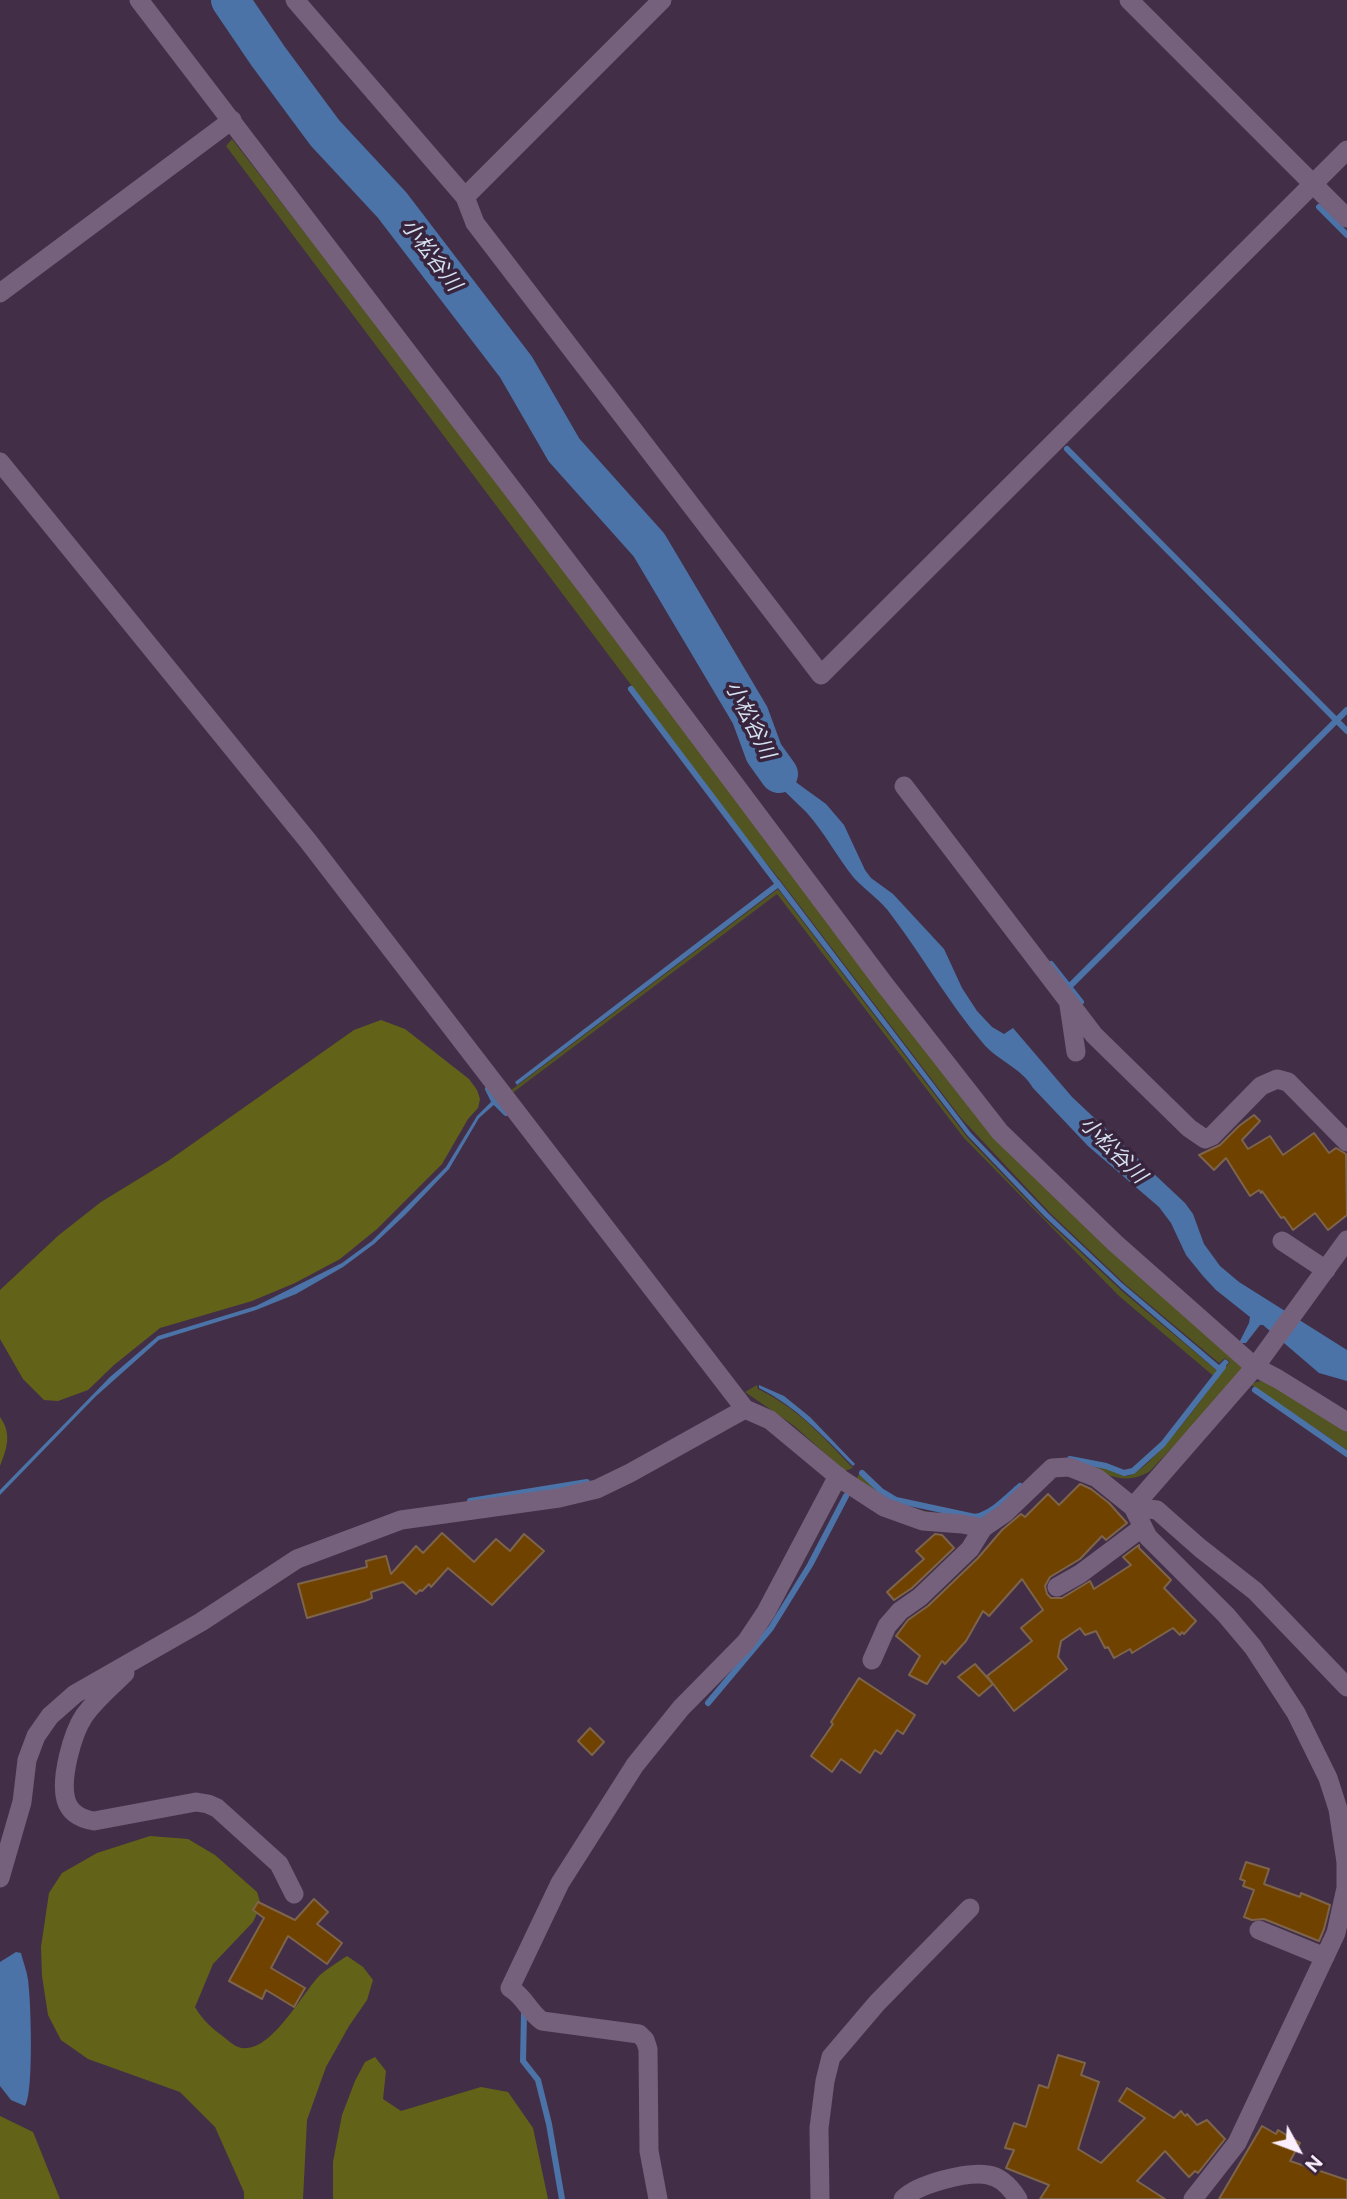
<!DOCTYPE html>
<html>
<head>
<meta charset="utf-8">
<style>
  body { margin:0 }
  #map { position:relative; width:1347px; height:2199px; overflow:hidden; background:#422f47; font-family:"Public Sans",sans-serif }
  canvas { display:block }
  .north { position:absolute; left:1263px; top:2115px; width:70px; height:70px; -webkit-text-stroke:5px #38253d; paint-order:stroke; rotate:131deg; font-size:19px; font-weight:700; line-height:28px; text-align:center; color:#fbeefe }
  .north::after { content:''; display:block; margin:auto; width:24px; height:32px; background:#fbeefe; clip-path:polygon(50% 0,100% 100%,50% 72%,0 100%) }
</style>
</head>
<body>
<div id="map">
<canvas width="1347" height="2199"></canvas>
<div class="north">N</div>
</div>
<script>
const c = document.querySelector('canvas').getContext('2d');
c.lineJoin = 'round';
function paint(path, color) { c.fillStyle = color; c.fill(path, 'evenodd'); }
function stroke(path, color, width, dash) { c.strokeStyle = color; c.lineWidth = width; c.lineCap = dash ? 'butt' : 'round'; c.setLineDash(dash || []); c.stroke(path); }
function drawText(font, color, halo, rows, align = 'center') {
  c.font = font + ' "Public Sans","Noto Sans JP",sans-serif'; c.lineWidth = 7; c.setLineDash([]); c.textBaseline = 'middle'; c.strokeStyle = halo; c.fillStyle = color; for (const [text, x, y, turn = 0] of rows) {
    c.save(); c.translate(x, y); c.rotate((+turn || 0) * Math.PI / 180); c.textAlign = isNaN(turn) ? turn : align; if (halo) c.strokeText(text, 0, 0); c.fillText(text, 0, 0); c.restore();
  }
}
paint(new Path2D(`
  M232 139 661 691 968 1098C1047 1191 1137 1270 1230 1348 1237 1356 1246 1364 1241 1375L1150 1471C1116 1493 1093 1459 1058 1463 1035 1466 1010 1503 990 1516 966 1530 899 1513 876 1498 869 1493 862 1486 856 1480L859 1474C869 1484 880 1495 893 1501 917 1513 949 1514 975 1519L984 1517C1003 1504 1038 1465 1057 1461 1071 1458 1092 1463 1105 1467 1112 1470 1118 1475 1125 1476 1146 1478 1203 1397 1217 1379L1119 1296 964 1138 777 894 511 1094 510 1091 778 889 967 1137 1044 1218 1123 1292 1220 1373 1230 1362 1225 1358 1219 1363 1126 1285 1050 1213 961 1118 780 880 749 842 226 146Z
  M1264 1380 1347 1427V1450L1250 1384Z
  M757 1385 758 1389C799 1409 822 1436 853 1468L845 1471 793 1425 745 1392Z`), '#525421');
paint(new Path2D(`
  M381 1020 405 1029 469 1079 477 1090 480 1099 478 1108 468 1119 442 1164 377 1229 340 1259 295 1283 252 1301 160 1328 114 1365 88 1390 58 1401 44 1400 23 1379 0 1339V1290L59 1235 101 1202 168 1161 354 1030Z
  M0 1417C12 1434 7 1448 0 1466Z
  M150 1836 188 1839 215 1855 257 1892 261 1905 253 1922 213 1964 195 2007C203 2021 212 2028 225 2038 229 2041 233 2045 238 2047 269 2058 302 1993 320 1975 328 1968 338 1962 347 1956L363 1967 373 1980 367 2000 349 2026 326 2067 307 2120 303 2199H244V2192L215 2127 180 2092 88 2059 61 2040 48 2015 42 1976 41 1947 49 1893 62 1873 97 1853Z
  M375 2057 386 2071 383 2099 401 2111 481 2087 508 2092 533 2128 548 2199H333V2162L342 2115 355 2081 365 2062Z
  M0 2116 33 2132 60 2199H0Z`), '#626318');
paint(new Path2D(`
  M748 722 772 741 777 758 797 783 826 804 844 825 865 870 871 878 893 894 944 949 962 988 977 1011 992 1027 1004 1034 1013 1028 1072 1097 1185 1203 1193 1214 1204 1244 1220 1266 1239 1282 1347 1350V1381L1319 1373 1263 1325H1260L1246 1343H1239L1249 1323 1250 1317 1216 1290 1203 1276 1186 1255 1171 1223 1159 1207 1088 1146 1033 1088C1021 1067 997 1061 982 1042 948 1002 923 957 892 916 882 901 866 891 854 878 837 857 825 833 807 813 787 792 759 772 751 743 749 736 748 728 748 722Z
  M779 880 971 1133 1049 1214 1122 1283 1219 1365 1225 1359 1229 1362 1220 1373 1122 1289 1045 1217 967 1135 778 888 517 1085 515 1082Z
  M494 1099 496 1103 479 1118 449 1169 405 1215 374 1244 343 1267 296 1294 256 1310 159 1340 95 1397 0 1495V1490L110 1377 158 1336 256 1306 342 1263 372 1241 446 1167 477 1116Z
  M759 1385 784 1396 810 1417 855 1464 853 1466C823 1436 797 1407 759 1388Z
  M16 1952 21 1953C23 1962 27 1971 28 1980 31 2000 34 2093 25 2106L11 2100 0 2086V1962Z`), '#4b73a8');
stroke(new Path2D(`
  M1319 207 1347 235
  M1067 449 1347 731
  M631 689 778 884
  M1051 964 1081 1002
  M1070 986 1347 710
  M488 1089 494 1101 506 1113
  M1255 1390 1347 1454
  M1070 1459 1106 1466 1124 1473 1133 1471 1163 1444 1223 1367
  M862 1473 881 1491 896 1500 975 1517C993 1513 1006 1498 1020 1486
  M470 1501 587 1482
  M708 1703 771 1628 810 1565 846 1496
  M524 2014 523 2061 538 2080 549 2124 562 2199`), '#4b73a8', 6);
stroke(new Path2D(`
  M230 0 268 56 325 133 392 205 516 367 564 450 649 545 750 715 764 753 779 774`), '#4b73a8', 38);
const building = new Path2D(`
  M1254 1115 1260 1121 1242 1140 1248 1149 1270 1136 1283 1155 1314 1133 1329 1153 1336 1148 1346 1154 1347 1215 1328 1230 1315 1213 1293 1230 1284 1217 1281 1218 1262 1191 1261 1193 1259 1190 1250 1196 1226 1158 1214 1170 1199 1155 1220 1145 1239 1126Z
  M1080 1484 1091 1489 1109 1503 1127 1523 1106 1540 1102 1536 1080 1559 1050 1577 1045 1586 1047 1594 1051 1598H1062L1090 1581 1094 1589 1131 1565 1123 1557 1139 1545V1548L1171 1580 1164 1588 1196 1621 1184 1634 1182 1632 1180 1635 1173 1628 1132 1653 1130 1649 1114 1658 1108 1647 1105 1648 1096 1631 1085 1635 1080 1628 1061 1641 1058 1657 1067 1669 1014 1711 987 1676 1032 1641 1021 1628 1043 1610 1022 1579 989 1616 983 1611 966 1641 945 1664 942 1661 927 1684 909 1675 920 1656 896 1636 908 1620 928 1606 978 1558 1002 1530 1021 1514 1025 1517 1048 1494 1059 1505Z
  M442 1533 474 1562 496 1539 510 1551 524 1534 544 1551 492 1605 448 1568 431 1587 429 1584 422 1591 420 1590 416 1594 403 1582 371 1592 372 1598 365 1601 307 1618 298 1584 367 1567 366 1561 386 1556 391 1574 416 1546 423 1553Z
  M935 1534 942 1535 954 1548 912 1588 894 1600 887 1592 924 1559 916 1551Z
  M975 1664 993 1684 979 1696 958 1677Z
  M859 1678 915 1715 903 1734 897 1730 881 1754 875 1750 860 1773 841 1759 832 1772 811 1756 833 1724 831 1722Z
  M590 1728 604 1742 592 1755 578 1741Z
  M1246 1862 1269 1869 1264 1884 1300 1897 1301 1893 1330 1905 1324 1929 1319 1941 1264 1919 1252 1920 1244 1917 1254 1890 1243 1886 1245 1881 1240 1879Z
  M314 1899 328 1912 317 1924 342 1943 327 1964 288 1936 271 1968 305 1988 294 2007 266 1990 262 1999 229 1981 264 1918 253 1910 258 1902 295 1920Z
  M1058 2055 1085 2063 1081 2075 1099 2082 1078 2149 1101 2163 1145 2118 1119 2101 1127 2088 1174 2118 1181 2111 1185 2116 1187 2114 1197 2125 1207 2120 1225 2139 1198 2173 1195 2171 1189 2177 1165 2151 1137 2181 1165 2199H1040L1049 2185 1006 2168 1014 2150 1005 2148 1014 2123 1026 2127 1039 2085 1048 2088Z
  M1262 2126 1276 2134 1278 2130 1300 2143 1290 2161 1347 2180V2199H1219Z`);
paint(building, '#704200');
stroke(building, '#7d644b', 2);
stroke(new Path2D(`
  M139 0 590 591 885 985 1000 1132 1115 1243 1255 1367 1278 1379 1347 1422
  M295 0 465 197 475 223 821 675 1347 150
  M1129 0 1347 218
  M465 197 662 0
  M0 293 232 120
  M0 462 308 841 745 1409 770 1420 841 1479 884 1507 923 1521 962 1524 983 1528 1005 1513 1052 1468 1069 1467 1097 1478 1133 1507 1148 1537 1226 1615 1253 1647 1296 1713 1328 1778 1338 1809 1346 1862V1888L1336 1933 1237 2143 1193 2199
  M904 786 1094 1035 1189 1128 1205 1139 1212 1136 1261 1086 1277 1079 1288 1082 1347 1142
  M1069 1005 1076 1052
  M1282 1241 1326 1270
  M1133 1507 1255 1367 1347 1240
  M1133 1507 1157 1510 1200 1548 1255 1591 1347 1687
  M1057 1587 1080 1574 1143 1527
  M872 1660 887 1626 900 1611 920 1597 970 1549 983 1528
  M125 1673C111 1687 95 1700 84 1716 72 1734 60 1779 66 1800 70 1814 82 1819 94 1821L196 1802 208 1804 217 1808 279 1864 294 1894
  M0 1878 22 1802 27 1760 36 1736 50 1716 75 1694 201 1622 297 1559 401 1520 559 1498 597 1489 630 1473 745 1409
  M1259 1930 1325 1957
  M658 2199 649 2151 648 2049 645 2040 639 2034 542 2021C528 2011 526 1998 510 1988L560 1883 635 1765 681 1708 746 1642 766 1612 838 1476
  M820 2199 819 2128 825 2081 831 2057 877 2003 970 1908
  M903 2199C917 2184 968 2171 988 2175 1002 2177 1011 2188 1018 2199`), '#76617c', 19);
drawText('italic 21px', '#d4dfef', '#38253d', [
  ["小松谷川",431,255,53],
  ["小松谷川",750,720,63],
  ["小松谷川",1113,1150,45]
]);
</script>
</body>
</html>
